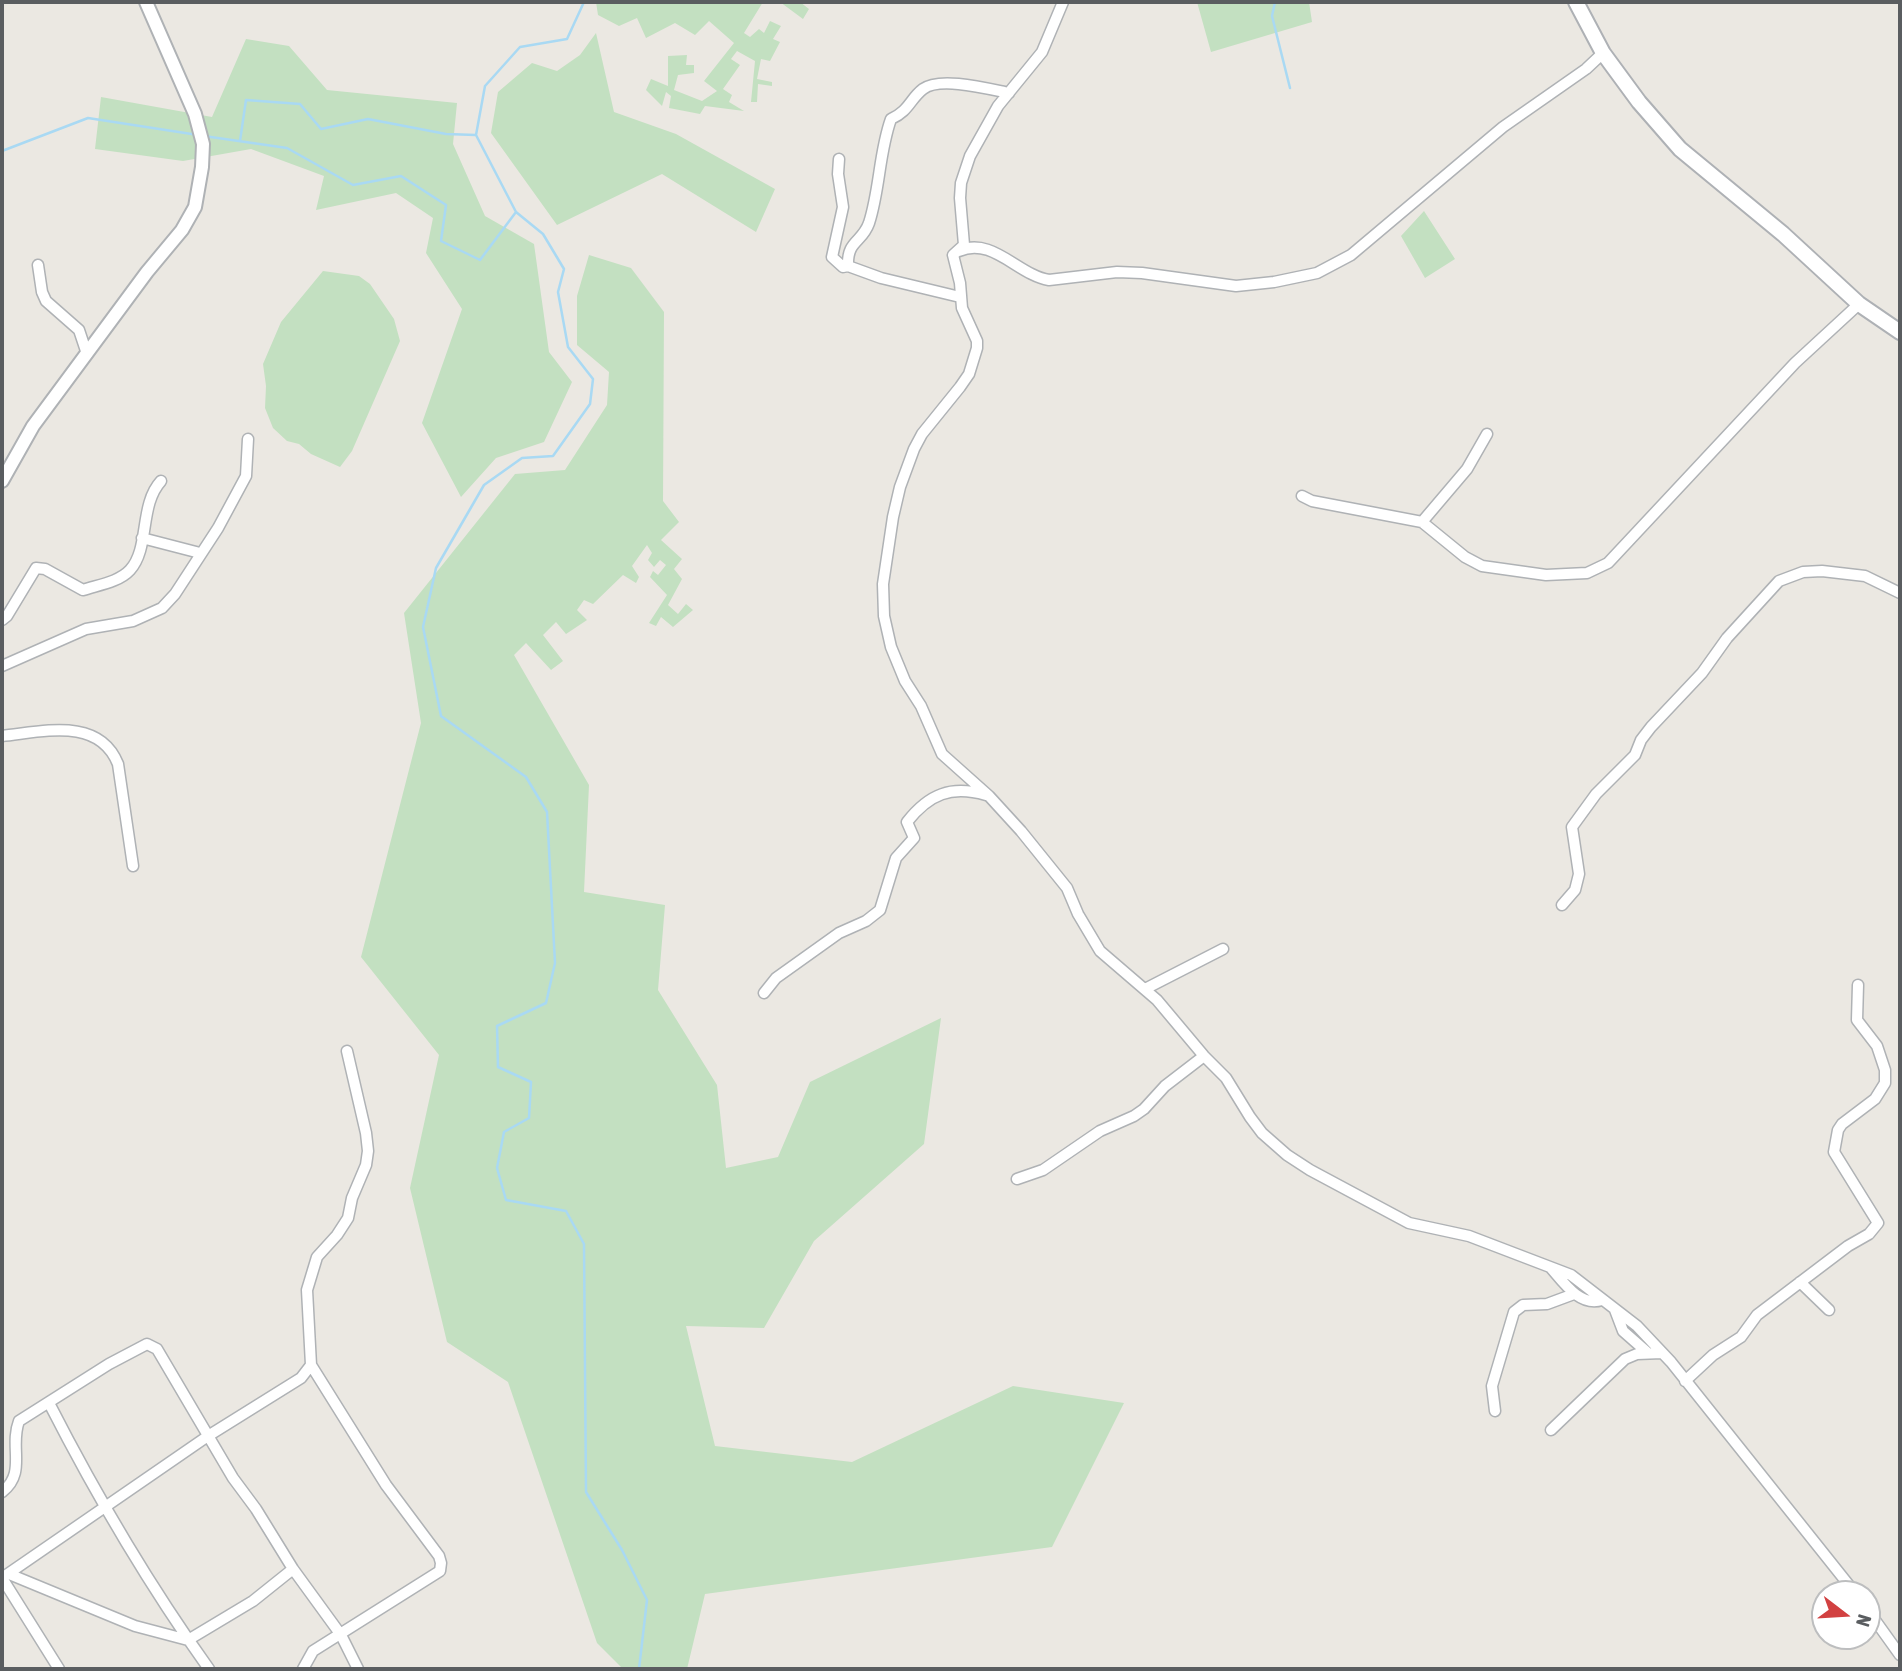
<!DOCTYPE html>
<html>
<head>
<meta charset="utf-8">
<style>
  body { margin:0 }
  #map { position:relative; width:1902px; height:1671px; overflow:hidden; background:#ebe8e2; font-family:"Asap Condensed",sans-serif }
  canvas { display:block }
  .frame { position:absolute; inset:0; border:4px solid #5a5d60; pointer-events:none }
  .north { position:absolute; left:1811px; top:1580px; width:70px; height:70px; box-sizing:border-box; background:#fff; border:2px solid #bdbebf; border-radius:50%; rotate:107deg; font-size:19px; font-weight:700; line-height:28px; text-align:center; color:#5a5d60 }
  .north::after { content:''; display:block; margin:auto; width:24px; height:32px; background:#d24141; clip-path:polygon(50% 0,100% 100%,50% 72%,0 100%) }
</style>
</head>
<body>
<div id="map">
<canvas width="1902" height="1671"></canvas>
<div class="frame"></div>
<div class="north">N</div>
</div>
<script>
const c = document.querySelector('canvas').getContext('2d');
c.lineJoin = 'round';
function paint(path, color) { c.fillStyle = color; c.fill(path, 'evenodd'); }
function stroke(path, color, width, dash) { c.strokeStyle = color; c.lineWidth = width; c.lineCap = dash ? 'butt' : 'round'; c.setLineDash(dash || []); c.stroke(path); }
paint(new Path2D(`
  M596 2H763L744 33 750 37 759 29 764 33 770 21 781 26 773 39 780 42 770 61 761 59 757 79 772 82V86L758 84 757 102H751L755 61 737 51 731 59 740 65 723 89 732 95 729 102 744 111 705 106 700 114 669 108 671 96 666 92 662 106 646 90 651 79 668 86V56L687 55 686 65H694V73L678 75 674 90 702 101 717 91 704 81 734 43 709 21 695 35 675 23 646 38 637 18 619 26 598 15Z
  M780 2H800L809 9 803 19Z
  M1197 2H1309L1312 22 1211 52Z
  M596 33 614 112 676 134 775 189 756 232 662 174 557 225 491 133 498 92 532 63 557 71 580 55Z
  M246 39 289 46 327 90 457 103 453 144 485 216 534 244 549 352 572 382 544 442 496 458 461 497 422 423 462 309 426 253 433 218 396 193 316 210 324 176 251 149 183 161 95 149 101 97 212 117Z
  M1424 211 1455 259 1425 278 1401 236Z
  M589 255 631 268 664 312 663 501 679 522 661 540 682 559 674 569 682 579 668 605 678 614 686 604 693 610 673 627 661 617 656 626 649 623 667 595 650 577 653 571 658 575 666 565 660 560 654 567 648 560 652 553 647 545 632 566 639 577 636 583 623 575 593 604 584 600 577 610 587 620 566 634 556 622 543 635 563 661 551 670 526 643 514 655 589 785 584 892 665 905 658 990 717 1085 726 1168 778 1157 810 1082 941 1018 924 1144 814 1241 764 1328 686 1326 715 1446 852 1462 1013 1386 1124 1403 1052 1547 705 1594 687 1669H623L597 1643 508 1382 447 1342 410 1188 439 1055 361 957 421 723 404 613 515 474 565 470 607 405 609 372 577 345V296Z
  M323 271 359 276 370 284 394 319 400 341 352 451 340 467 311 454 299 444 287 441 273 428 265 408 266 386 263 364 281 322Z`), '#c3e0c1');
stroke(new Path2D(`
  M584 2 567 39 520 47 485 86 476 135 516 212 543 234 564 269 558 292 568 347 593 379 590 404 553 456 522 458 484 485 436 568 423 627 441 716 526 777 547 812 555 963 546 1003 497 1026 498 1067 531 1082 529 1118 504 1132 497 1168 506 1200 566 1211 584 1244 586 1492 622 1550 647 1600 639 1669
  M1275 2 1272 16 1290 88
  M204 136 287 148 353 185 401 176 446 205 441 241 480 260 516 212
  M240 141 246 100 300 104 321 129 368 119 446 134 476 135
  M2 151 88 118 198 135`), '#a9d9f3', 2.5);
const minor = new Path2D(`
  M1063 2 1042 52 998 106 970 156 961 183 960 198 964 245 953 255 960 283 962 308 977 341V348L969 374 960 387 922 434 914 449 900 487 893 517 883 584 884 616 891 647 905 681 921 706 942 754 989 796 1021 831 1067 888 1078 914 1100 951 1157 1000 1204 1056 1226 1078 1250 1117 1262 1133 1287 1155 1310 1170 1409 1223 1469 1236 1571 1275 1637 1326 1671 1362 1856 1594
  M839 159 838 174 843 207 832 257 843 267 848 266C847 240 862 243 869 223 880 189 879 152 891 119 909 111 910 99 923 89 940 76 989 89 1009 93
  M959 251C992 236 1018 275 1049 280L1117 272 1142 273 1236 286 1274 282 1317 273 1351 255 1503 127 1586 69 1603 53
  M38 265 42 292 46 301 79 330 87 354
  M848 266 881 278 960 297
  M1302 496 1312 501 1422 522 1465 557 1482 566 1546 575 1587 573 1608 563 1795 363 1859 304
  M1422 522 1467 469 1487 434
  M142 538 200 553
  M2 620 7 616 36 568 45 569 83 590C98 585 119 582 130 570 150 548 139 505 161 481
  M2 666 86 629 133 621 162 608 175 594 218 528 246 476 248 439
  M2 736C42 732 99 716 118 764L133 866
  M1562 905 1575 890 1579 874 1572 827 1596 794 1635 755 1641 740 1651 727 1702 673 1727 638 1779 581 1803 572 1822 571 1865 576 1900 593
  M1145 989 1223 949
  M764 993 776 978 839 933 866 921 880 910 896 858 914 838 907 822C929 794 951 785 986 795
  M1017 1179 1043 1170 1100 1131 1134 1116 1144 1109 1165 1086 1204 1056
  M1551 1268C1564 1283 1580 1307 1602 1300
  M1800 1282 1829 1310
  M1615 1310 1623 1331 1648 1353
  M1685 1381 1713 1355 1741 1337 1757 1315 1848 1246 1869 1234 1878 1223 1834 1152 1838 1130 1842 1124 1875 1099 1885 1083V1070L1877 1046 1857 1020 1858 985
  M49 1403C96 1495 149 1585 209 1669
  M1495 1411 1492 1386 1514 1312 1523 1305 1547 1304 1574 1294
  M1551 1430 1625 1359 1637 1354 1662 1353
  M2 1492C27 1473 9 1447 19 1421L109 1364 147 1344 157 1349 233 1478 256 1509 293 1569 341 1635 358 1669
  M9 1574 135 1626 188 1640 253 1601 293 1569
  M2 1578 208 1436 301 1378 311 1365
  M2 1578 59 1669
  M1867 1609 1900 1655
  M303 1669 313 1651 440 1571 441 1563 439 1556 386 1485 311 1365 307 1290 317 1257 337 1235 348 1218 352 1198 366 1165 368 1151 366 1133 347 1051`);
const tertiary = new Path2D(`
  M2 481 33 426 147 272 182 230 195 207 202 167 203 144 195 114 146 2`);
const secondary = new Path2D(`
  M1576 2 1603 53 1639 102 1680 149 1783 234 1859 304 1900 332`);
stroke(minor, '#afb2b5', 13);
stroke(tertiary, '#afb2b5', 16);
stroke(secondary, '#aeb1b5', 18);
stroke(minor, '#fff', 10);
stroke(tertiary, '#fff', 12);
stroke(secondary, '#fff', 14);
</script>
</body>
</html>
